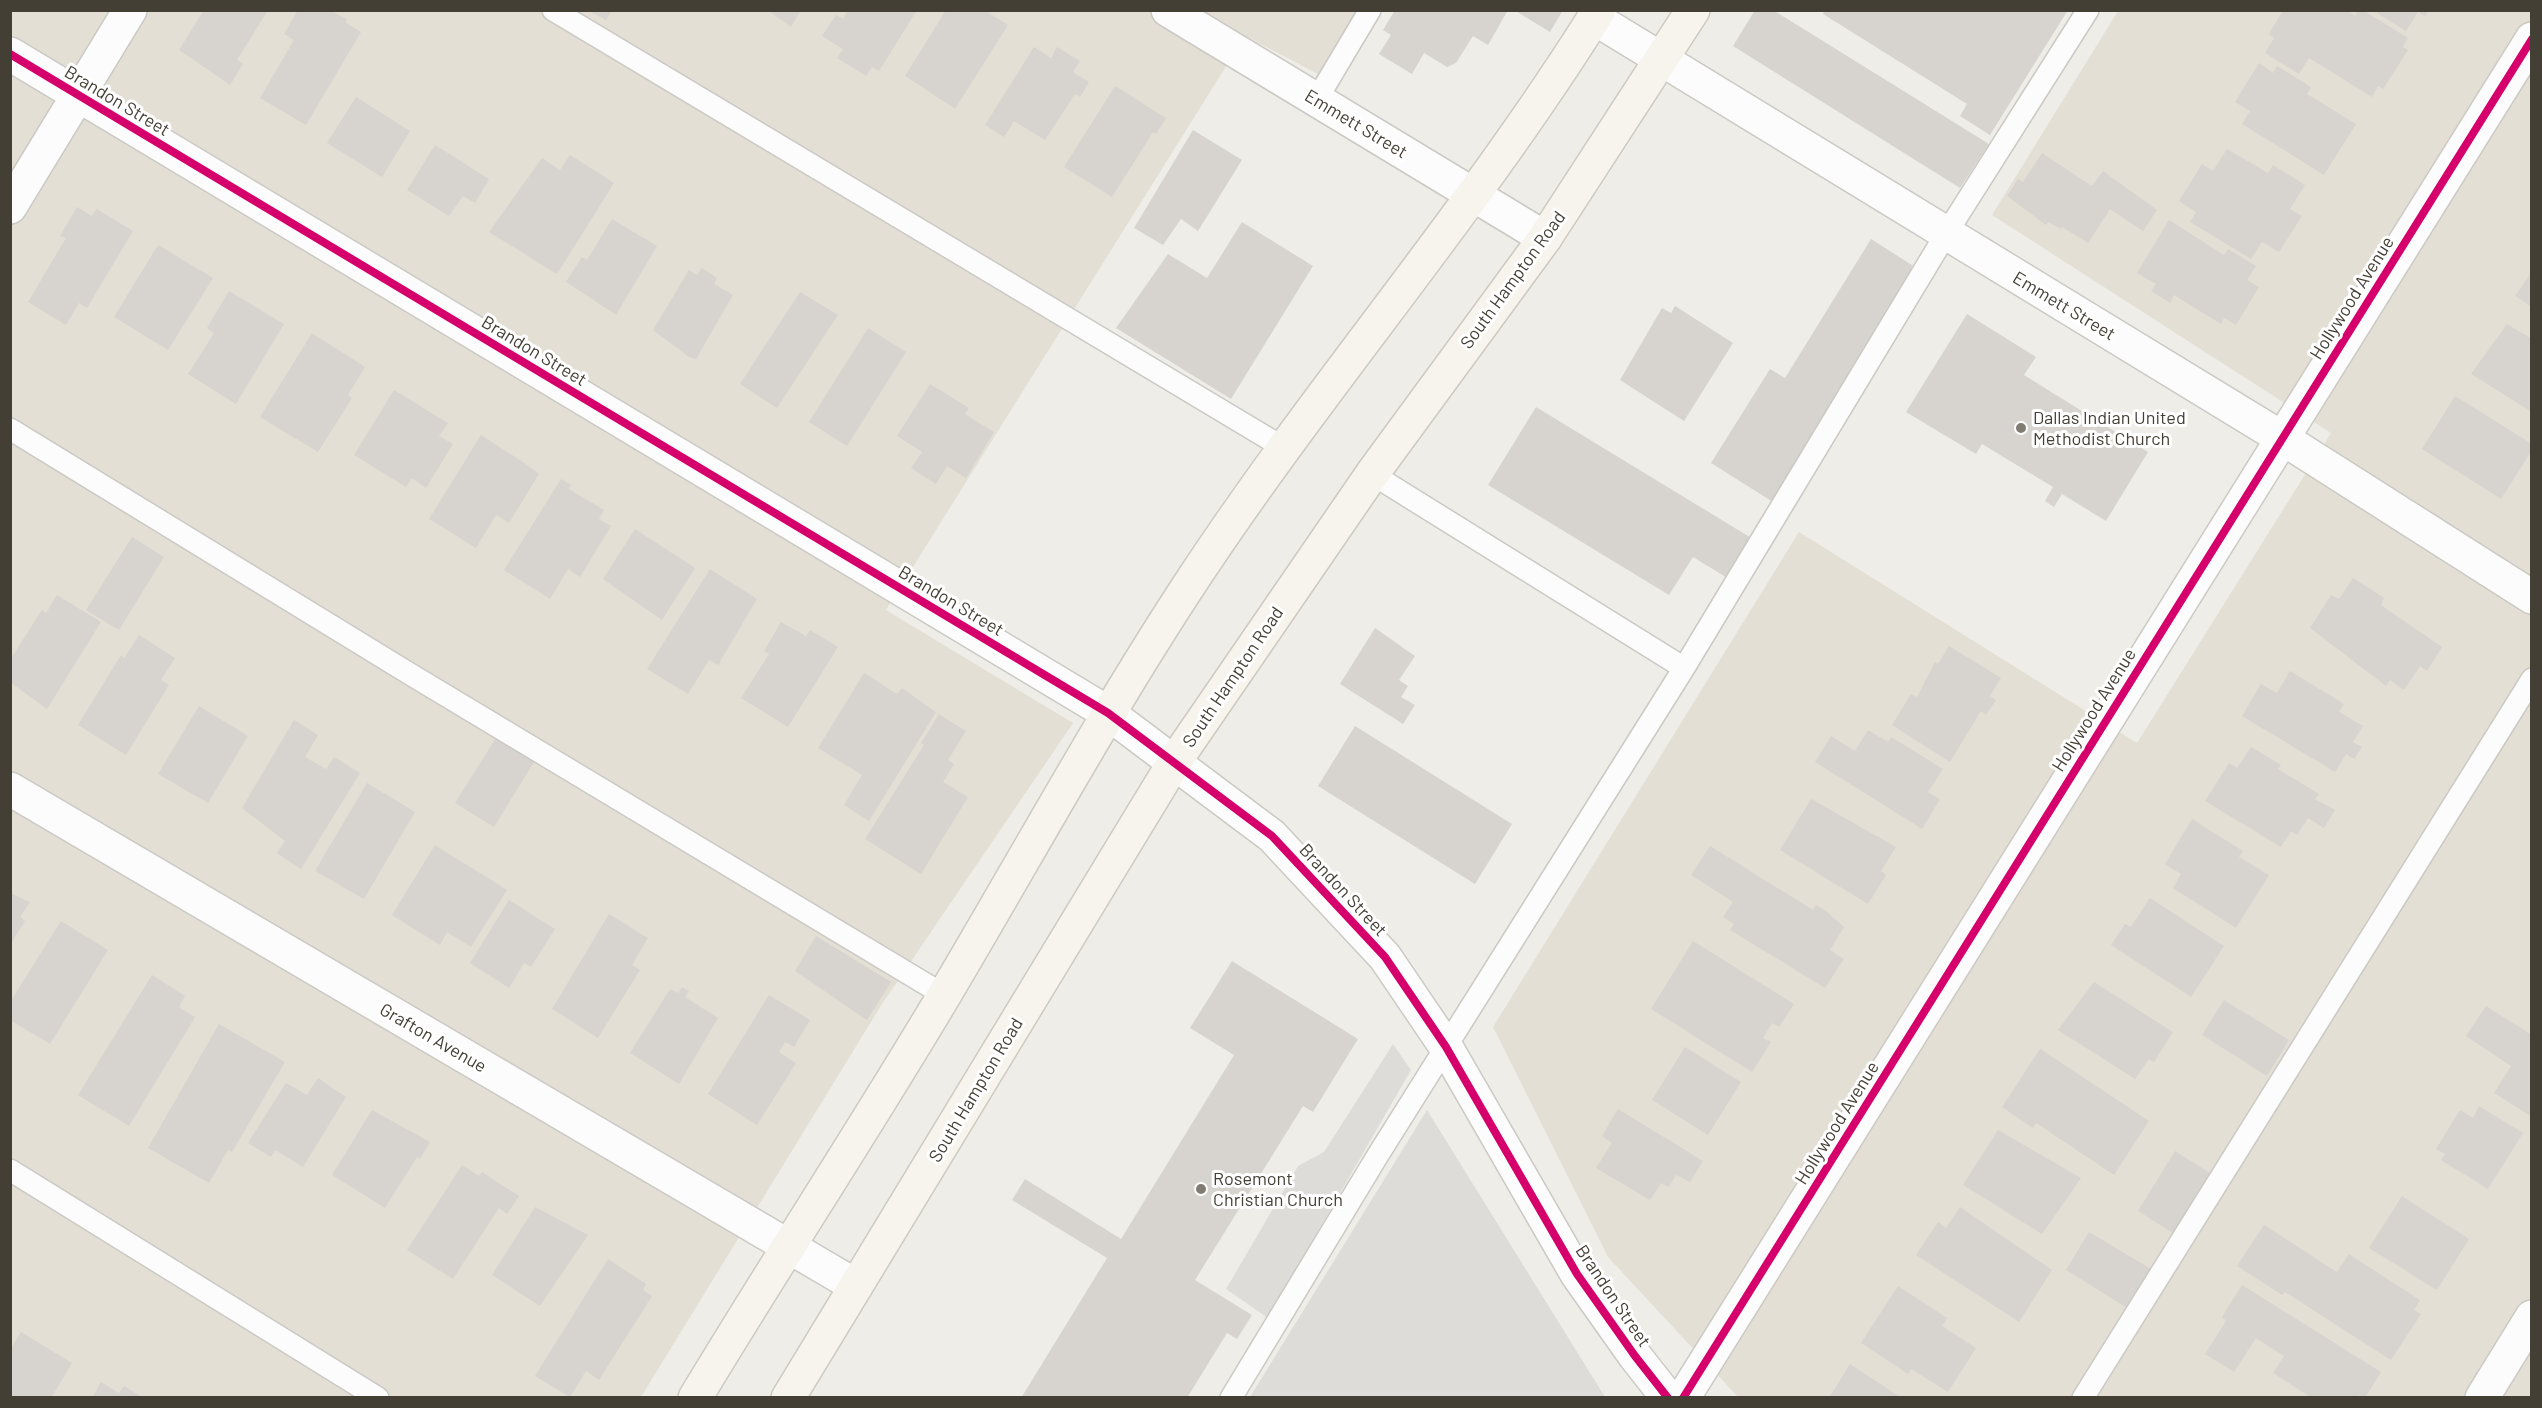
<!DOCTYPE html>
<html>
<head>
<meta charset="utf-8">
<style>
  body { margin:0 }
  #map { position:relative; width:2542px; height:1408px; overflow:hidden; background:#efede8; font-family:Barlow,sans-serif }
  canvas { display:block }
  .frame { position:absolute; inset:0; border:12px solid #443f35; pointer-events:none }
</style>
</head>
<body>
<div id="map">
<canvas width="2542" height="1408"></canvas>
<div class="frame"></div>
</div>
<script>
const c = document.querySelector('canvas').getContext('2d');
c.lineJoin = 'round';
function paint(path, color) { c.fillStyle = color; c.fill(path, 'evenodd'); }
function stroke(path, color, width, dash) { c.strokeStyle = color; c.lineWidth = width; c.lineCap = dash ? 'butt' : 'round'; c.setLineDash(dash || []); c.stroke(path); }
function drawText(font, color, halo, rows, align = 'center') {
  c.font = font + ' Barlow,sans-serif'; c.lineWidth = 6; c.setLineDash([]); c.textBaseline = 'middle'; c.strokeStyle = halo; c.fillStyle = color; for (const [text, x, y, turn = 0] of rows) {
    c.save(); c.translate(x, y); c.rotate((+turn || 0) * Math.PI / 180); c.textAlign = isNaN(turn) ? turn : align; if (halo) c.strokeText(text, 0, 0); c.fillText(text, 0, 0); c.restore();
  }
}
paint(new Path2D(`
  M10 11H1358L1318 74 1245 36 886 610 1073 723 882 1004 641 1397H11Z
  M2118 11H2531V1397H1738L1608 1257 1493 1027 1799 532 2137 743 2331 433 1992 215Z`), '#e3dfd5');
paint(new Path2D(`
  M1393 1044 1411 1070 1268 1318 1226 1289 1298 1166 1324 1152Z
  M1427 1110 1605 1397H1250Z`), '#dedcd8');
paint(new Path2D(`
  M204 10H268L237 60 243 64 230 85 179 50Z
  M298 10H330L347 19 345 22 361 32 306 125 260 98 294 40 284 34Z
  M587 10H612L606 20Z
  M767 10H801L791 27Z
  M848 10H917L879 71 872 67 866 76 837 58 843 49 822 36 836 15 843 19Z
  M946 10H984L1008 25 955 109 905 76Z
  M1395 10H1508L1488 45 1473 36 1456 63 1447 67 1424 53 1412 74 1379 54 1391 35 1383 30Z
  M1514 10H1563L1550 32Z
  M1755 10H1773L1989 144 1960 188 1733 46Z
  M1825 10H2068L1990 135 1960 116 1967 104 1823 14Z
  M2283 10H2347L2355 16 2358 10H2363L2408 38 2403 47 2408 50 2383 89 2378 86 2372 97 2309 58 2299 74 2265 53 2274 38 2269 34Z
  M2379 10H2429L2425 16 2418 12 2406 31 2377 13Z
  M1034 47 1051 58 1057 47 1080 61 1073 72 1089 82 1080 97 1075 94 1045 140 1014 121 1004 137 985 125Z
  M2259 63 2273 73 2277 66 2311 87 2307 94 2356 124 2324 175 2242 124 2250 111 2235 102Z
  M1115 86 1166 118 1156 134 1153 132 1112 197 1064 167Z
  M356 97 410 131 382 177 327 143Z
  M1193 130 1242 160 1198 231 1181 219 1163 245 1134 228Z
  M435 145 489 179 475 203 463 196 449 216 407 190Z
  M2227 149 2268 173 2273 165 2305 185 2290 209 2302 216 2279 252 2262 242 2251 259 2190 222 2196 212 2179 201 2202 164 2213 171Z
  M2042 153 2092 186 2103 171 2157 210 2143 231 2110 209 2088 243 2062 227 2061 229 2048 222 2046 225 2007 196 2018 179 2023 182Z
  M570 155 614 183 557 274 489 232 542 158 560 170Z
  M77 207 92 216 97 209 133 231 87 308 79 303 66 325 28 302 66 238 60 236Z
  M612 219 657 246 616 315 566 282 582 257 587 260Z
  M2169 220 2224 255 2228 249 2256 266 2247 280 2259 287 2236 325 2224 318 2221 324 2174 295 2170 303 2151 291 2156 284 2137 273Z
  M1242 222 1313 266 1231 399 1116 328 1168 254 1207 278Z
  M1871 239 1918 269 1773 502 1711 463 1770 369 1785 378Z
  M158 245 213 278 168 350 114 317Z
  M702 268 717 278 714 284 733 295 696 359 689 357 653 330 689 270 697 275Z
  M2532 272V307L2515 296Z
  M229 291 284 324 236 404 188 374 214 333 207 328Z
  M800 292 838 315 777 408 740 384Z
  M1675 306 1733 343 1684 421 1620 380 1662 308 1671 313Z
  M1967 314 2036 357 2024 375 2148 452 2106 521 2062 494 2054 507 2045 501 2053 487 1982 444 1976 454 1906 412Z
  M2507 324 2532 339V412L2471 374Z
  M868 328 906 352 847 446 809 422Z
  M312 333 365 367 348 395 352 398 318 452 260 417Z
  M930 384 969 408 965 414 994 432 966 478 947 466 936 484 911 468 922 452 897 436Z
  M394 390 448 423 439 436 453 444 426 488 412 478 406 487 354 455Z
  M2455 396 2532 444V450L2501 499 2422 449Z
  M1536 407 1753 539 1729 579 1693 557 1669 595 1488 485Z
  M481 435 526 464 539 474 509 523 496 515 476 548 429 519Z
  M561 479 571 485 569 489 604 510 599 519 611 526 580 577 568 569 550 599 504 570Z
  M635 529 695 568 662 620 603 579Z
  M132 537 164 557 119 630 86 610Z
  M710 569 757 599 718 665 709 660 688 694 647 669Z
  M2353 578 2384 598 2381 605 2442 647 2427 671 2420 666 2404 690 2390 680 2386 686 2310 628 2331 595 2339 599Z
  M57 595 101 622 47 709 10 682V660L42 610 46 613Z
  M781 622 806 636 810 630 838 647 788 727 741 698 769 654 764 651Z
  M1375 628 1415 656 1399 680 1408 686 1401 697 1415 705 1403 724 1340 684Z
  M139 635 175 658 161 680 169 685 126 755 78 725 121 655 124 658Z
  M1949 646 2001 678 1990 696 1996 700 1986 715 1981 711 1950 762 1892 725 1911 694 1917 697 1935 662 1938 664Z
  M2290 671 2344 704 2339 712 2363 726 2353 742 2362 747 2354 759 2346 754 2335 772 2242 716 2261 684 2277 693Z
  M864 673 897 694 902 688 936 712 869 821 844 805 862 775 818 748Z
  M199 706 248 736 208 803 158 774Z
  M939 714 966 731 948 760 954 764 943 782 968 797 921 874 865 839 924 745 921 743Z
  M294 720 318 735 305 757 326 769 334 757 360 773 301 869 277 853 285 841 242 808Z
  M1355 726 1512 824 1475 884 1318 786Z
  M1868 730 1888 742 1891 737 1943 769 1928 792 1940 799 1922 829 1815 762 1831 736 1855 751Z
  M496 738 534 762 494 827 455 803Z
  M2251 747 2281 765 2278 769 2319 794 2315 799 2335 810 2324 828 2308 818 2297 835 2291 831 2281 847 2205 801 2229 763 2237 768Z
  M367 783 415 812 364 899 315 871Z
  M1811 799 1896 847 1881 871 1886 875 1868 904 1780 850Z
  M2192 819 2243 851 2239 857 2269 875 2236 928 2173 888 2181 874 2165 864Z
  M435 845 507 890 471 947 447 932 440 945 392 915Z
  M1710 846 1813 910 1816 905 1827 912 1844 927 1830 950 1844 959 1825 988 1730 930 1734 924 1723 917 1733 902 1691 875Z
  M10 893 30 902 20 917 25 921 10 945Z
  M2150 898 2224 946 2191 997 2111 945 2125 924 2131 927Z
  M509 900 555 929 531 967 524 963 509 988 470 963Z
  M609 914 648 938 632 965 640 970 598 1038 552 1009Z
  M61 921 108 950 50 1044 10 1020V1002Z
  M816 936 891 982 867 1020 795 971Z
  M1693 941 1794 1004 1779 1027 1772 1023 1763 1038 1771 1042 1752 1072 1651 1009Z
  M1232 961 1358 1039 1313 1112 1303 1106 1195 1280 1252 1315 1237 1339 1227 1333 1187 1398H1021L1107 1258 1012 1200 1025 1179 1121 1239 1234 1055 1190 1028Z
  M152 975 185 996 179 1007 195 1017 129 1126 78 1095Z
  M2094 982 2173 1032 2154 1062 2149 1059 2135 1079 2058 1030Z
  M682 987 689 991 685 997 718 1018 679 1084 630 1053 670 989 678 993Z
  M769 995 810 1020 794 1047 785 1042 779 1052 796 1063 757 1125 708 1094Z
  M2224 1000 2289 1040 2267 1076 2202 1035Z
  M2486 1006 2532 1035V1117L2494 1093 2511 1066 2466 1036Z
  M219 1024 285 1062 232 1152 228 1150 209 1183 148 1148Z
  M1685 1047 1741 1082 1708 1135 1652 1100Z
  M2040 1049 2149 1121 2114 1175 2036 1123 2033 1128 2002 1107Z
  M318 1078 346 1097 303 1167 275 1150 271 1157 248 1143 286 1083 307 1095Z
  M2479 1106 2523 1133 2488 1189 2441 1160 2445 1154 2436 1149 2460 1110 2473 1118Z
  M1618 1109 1703 1161 1690 1182 1676 1175 1669 1187 1661 1183 1650 1200 1596 1168 1612 1143 1602 1136Z
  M372 1110 430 1142 420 1159 417 1157 385 1208 332 1175Z
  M1998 1130 2081 1178 2042 1234 1963 1185Z
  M2175 1151 2213 1175 2176 1235 2138 1211Z
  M462 1165 479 1176 482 1172 519 1196 507 1214 499 1208 453 1279 407 1250Z
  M2402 1196 2469 1239 2437 1290 2369 1248Z
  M535 1207 588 1235 540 1306 492 1275Z
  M1960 1207 2052 1270 2019 1322 1916 1255 1938 1222 1946 1228Z
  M2264 1225 2337 1272 2349 1254 2420 1300 2414 1310 2421 1314 2391 1360 2285 1292 2282 1295 2237 1266Z
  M2089 1232 2156 1272 2132 1311 2066 1270Z
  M608 1259 646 1284 643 1290 652 1296 599 1380 586 1371 570 1397 535 1376Z
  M2242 1285 2381 1372 2365 1398 2359 1395 2358 1398H2312L2273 1373 2284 1356 2256 1338 2234 1372 2205 1354 2226 1321 2222 1317Z
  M1898 1286 1947 1318 1942 1326 1976 1348 1948 1392 1911 1369 1908 1374 1861 1343Z
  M21 1332 72 1363 51 1398H10V1350Z
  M1850 1364 1902 1398H1829Z
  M101 1382 119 1393 124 1386 144 1398H92Z`), '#d7d4cf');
const service = new Path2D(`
  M553 10 1284 448
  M1317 99 1370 10
  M10 429 410 674 944 995
  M1372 474 1684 668
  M10 1170 378 1398
  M1231 1398 1378 1155 1684 668 1946 234 2088 10
  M2083 1398 2532 679`);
const minor = new Path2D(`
  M1168 10 1545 238
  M1594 18 2282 438 2532 597
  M10 54 1108 713 1272 836 1385 957 1446 1047 1577 1274 1635 1356 1668 1398
  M10 207 130 10
  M10 789 856 1286
  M1683 1398 2532 39
  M2482 1398 2532 1317`);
const secondary = new Path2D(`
  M695 1398C777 1262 864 1130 945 994 1027 856 1104 714 1193 579 1321 385 1475 209 1599 10
  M788 1398 1175 761 1372 474 1545 238 1693 10`);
stroke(service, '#cbc9c4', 24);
stroke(minor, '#cbc9c4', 36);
stroke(secondary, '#cecabf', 36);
stroke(service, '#fdfcfc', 21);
stroke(minor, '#fdfcfc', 33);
stroke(secondary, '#f6f4ed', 33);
stroke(new Path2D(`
  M10 54 1108 713 1272 836 1385 957 1446 1047 1577 1274 1635 1356 1668 1398
  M1683 1398 2532 39`), '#d6006c', 8);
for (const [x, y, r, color] of [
  [2021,428,6,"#807c74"],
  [1201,1189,6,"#807c74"]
]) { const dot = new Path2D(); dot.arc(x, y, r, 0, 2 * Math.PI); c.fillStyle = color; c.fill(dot); stroke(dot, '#fff', 2); }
drawText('18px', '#443f35', '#fff', [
  ["Brandon Street",117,101,31],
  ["Emmett Street",1356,124,31],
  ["South Hampton Road",1513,280,-54],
  ["Hollywood Avenue",2352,298,-58],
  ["Emmett Street",2064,306,31],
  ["Brandon Street",534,351,31],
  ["Brandon Street",951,601,31],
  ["South Hampton Road",1233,677,-56],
  ["Hollywood Avenue",2094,710,-58],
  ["Brandon Street",1343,890,47],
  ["Grafton Avenue",433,1038,30],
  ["South Hampton Road",976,1090,-59],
  ["Hollywood Avenue",1837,1123,-58],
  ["Brandon Street",1613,1296,56]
]);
drawText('18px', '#443f35', '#fff', [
  ["Dallas Indian United",2033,418],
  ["Methodist Church",2033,439],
  ["Rosemont",1213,1179],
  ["Christian Church",1213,1200]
], 'left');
</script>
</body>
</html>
